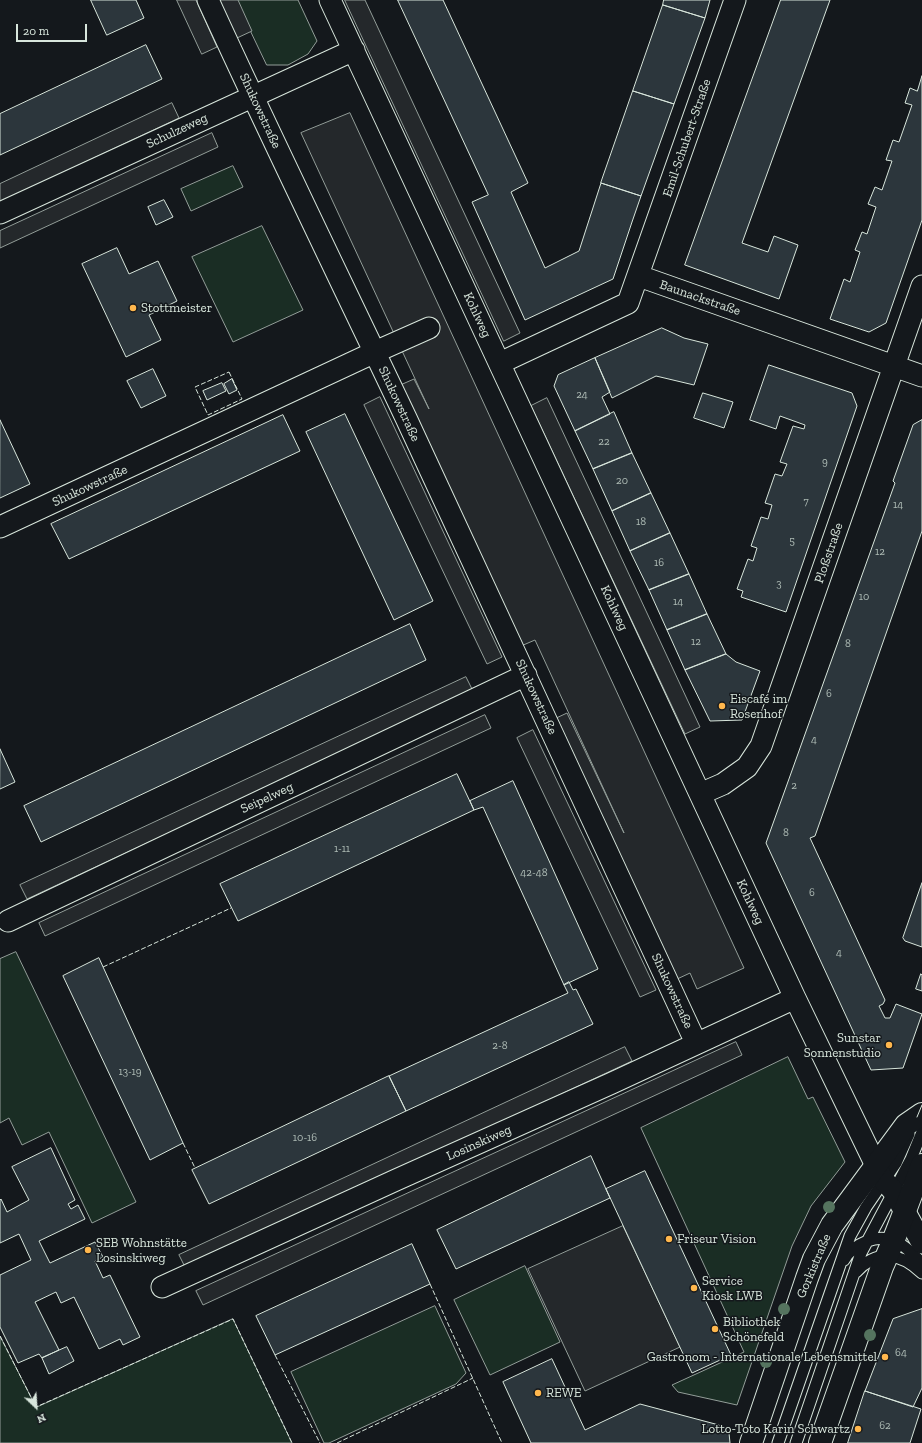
<!DOCTYPE html>
<html>
<head>
<meta charset="utf-8">
<style>
  body { margin:0 }
  #map { position:relative; width:922px; height:1443px; overflow:hidden; background:#14181c; font-family:"Zilla Slab",serif }
  canvas { display:block }
  .north { position:absolute; left:16px; top:1387px; width:40px; height:40px; -webkit-text-stroke:3px #14181c; paint-order:stroke; rotate:155deg; font-size:11px; font-weight:700; line-height:16px; text-align:center; color:#d8e6dc }
  .north::after { content:''; display:block; margin:auto; width:14px; height:18px; background:#d8e6dc; clip-path:polygon(50% 0,100% 100%,50% 72%,0 100%) }
  .scale { position:absolute; left:16px; top:24px; width:71px; height:18px; box-sizing:border-box; border:2px solid #d8e6dc; border-top:0; padding-left:5px; font-size:12px; line-height:14px; white-space:nowrap; color:#d8e6dc; -webkit-text-stroke:3px #14181c; paint-order:stroke }
</style>
</head>
<body>
<div id="map">
<canvas width="922" height="1443"></canvas>
<div class="north">N</div>
<div class="scale">20 m</div>
</div>
<script>
const c = document.querySelector('canvas').getContext('2d');
c.lineJoin = 'round';
function paint(path, color) { c.fillStyle = color; c.fill(path, 'evenodd'); }
function stroke(path, color, width, dash) { c.strokeStyle = color; c.lineWidth = width; c.lineCap = dash ? 'butt' : 'round'; c.setLineDash(dash || []); c.stroke(path); }
function drawText(font, color, halo, rows, align = 'center') {
  c.font = font + ' "Zilla Slab",serif'; c.lineWidth = 3; c.setLineDash([]); c.textBaseline = 'middle'; c.strokeStyle = halo; c.fillStyle = color; for (const [text, x, y, turn = 0] of rows) {
    c.save(); c.translate(x, y); c.rotate((+turn || 0) * Math.PI / 180); c.textAlign = isNaN(turn) ? turn : align; if (halo) c.strokeText(text, 0, 0); c.fillText(text, 0, 0); c.restore();
  }
}
const green = new Path2D(`
  M236 0H298L317 41 308 54 288 65H267Z
  M233 166 243 187 191 211 181 189Z
  M262 226 303 310 233 342 192 257Z
  M16 952 136 1202 92 1223 49 1132 22 1145 9 1118 0 1123V959Z
  M788 1057 808 1099 813 1097 845 1162 811 1206 792 1246 737 1405 678 1392 672 1385 744 1352 641 1128Z
  M525 1266 560 1342 490 1375 454 1300Z
  M435 1306 466 1373 456 1384 329 1443H324L291 1372Z
  M233 1319 292 1443H0V1336L36 1407Z`);
paint(green, '#1a2d24');
stroke(green, '#939e99', 1);
const parking = new Path2D(`
  M177 0H196L217 47 202 54Z
  M219 0H238L252 31 237 38Z
  M345 0H365L520 333 504 341Z
  M172 103 179 118 0 202V184Z
  M350 113 744 968 697 989 690 973 675 980 552 720 567 713 624 833 535 640 521 646 398 386 414 379 429 409 301 133Z
  M212 133 218 147 0 248V231Z
  M380 397 502 657 487 664 364 405Z
  M547 398 700 727 685 734 531 406Z
  M466 677 473 691 27 899 20 885Z
  M485 715 491 728 45 936 39 923Z
  M533 730 656 990 640 997 517 738Z
  M736 1042 742 1055 203 1305 196 1291Z
  M625 1047 632 1061 186 1269 179 1255Z
  M623 1226 680 1347 585 1391 528 1269Z`);
paint(parking, '#24282b');
stroke(parking, '#939e99', 1);
const building = new Path2D(`
  M91 0H136L144 18 107 35Z
  M398 0H443L528 183 511 192 545 268 579 251 601 183 641 196 632 222 613 279 525 320 472 202 488 195Z
  M664 0H710L705 18 663 5Z
  M781 0H830L742 243 768 252 774 236 798 245 779 299 685 265Z
  M663 5 705 18 674 104 633 91Z
  M146 45 162 79 0 155V114Z
  M922 76V220L886 323 869 332 830 319 844 279 850 282 860 252 855 250 862 232 867 234 876 207 868 204 875 187 882 190 892 161 886 160 893 140 899 142 912 105 905 103 910 88 917 91Z
  M633 91 674 104 641 196 601 183Z
  M164 200 173 217 156 225 148 207Z
  M117 248 129 274 158 261 177 301 149 315 161 340 126 357 82 264Z
  M662 328 684 338 708 344 694 385 656 376 612 398 595 358Z
  M595 358 610 392 602 397 610 414 575 431 554 386 558 375Z
  M769 365 852 393 857 406 786 612 741 597 743 591 737 589 748 559 753 561 757 548 751 546 761 517 768 519 772 505 765 503 775 474 782 476 787 464 780 462 793 426 804 429 805 425 780 416 776 429 750 420Z
  M153 369 166 396 141 408 127 381Z
  M232 379 237 390 229 394 224 384Z
  M222 383 226 391 207 400 203 391Z
  M703 393 733 402 724 428 694 418Z
  M614 412 632 453 593 469 575 431Z
  M345 414 433 601 394 620 306 432Z
  M283 415 300 451 69 559 51 524Z
  M0 420 30 484 0 498Z
  M922 420V531L815 836 810 838 885 1000 883 1004 879 1006 885 1018H890L896 1004 922 1014 903 1068 871 1070 766 843 895 483 893 481 913 425Z
  M632 453 651 493 612 511 593 469Z
  M651 493 670 533 630 551 612 511Z
  M670 533 689 574 649 590 630 551Z
  M689 574 707 614 667 630 649 590Z
  M707 614 726 654 685 670 667 630Z
  M410 624 426 660 41 842 24 806Z
  M726 654 736 662 760 671 742 720 710 721 685 670Z
  M0 749 15 782 0 789Z
  M457 774 474 810 238 921 220 884Z
  M513 781 598 969 564 985 483 807 474 810 470 801Z
  M922 883V947L905 941 903 938Z
  M99 958 183 1143 150 1160 63 976Z
  M921 974 922 975V991L916 989Z
  M569 982 573 990 576 989 593 1024 406 1111 389 1076 568 993 564 985Z
  M389 1076 406 1111 209 1204 192 1170Z
  M51 1148 75 1200 68 1204 71 1209 78 1205 85 1219 39 1241 50 1263 95 1242 103 1257 95 1261 103 1278 110 1275 140 1337 123 1345 120 1339 99 1349 74 1297 61 1303 56 1292 35 1302 59 1350 42 1358 39 1354 18 1363 0 1327V1275L31 1260 19 1234 0 1243V1200L1 1199 7 1212 29 1200 12 1167Z
  M591 1156 610 1198 456 1269 437 1230Z
  M645 1171 731 1355 692 1373 606 1189Z
  M412 1244 430 1284 275 1355 256 1316Z
  M922 1309V1388L913 1407 865 1391 893 1319Z
  M67 1347 74 1361 49 1374 42 1358Z
  M552 1359 585 1430 640 1404 719 1425 729 1433 730 1443H531L503 1382Z
  M865 1391 921 1409 910 1443H848Z`);
paint(building, '#2c363c');
stroke(building, '#d8e6dc', 1);
const service = new Path2D(`
  M844 1260C853 1244 877 1233 895 1241 906 1246 914 1255 922 1263
  M856 1272C877 1249 900 1252 922 1273
  M778 1443 850 1236 866 1207 896 1163 909 1134
  M796 1443 861 1253 911 1159 922 1132`);
const minor = new Path2D(`
  M208 0C272 140 340 279 406 418 503 626 599 835 696 1043
  M330 0 795 998 882 1178 894 1192 922 1243
  M0 213 354 50
  M639 276 922 376
  M500 363 628 303 735 0
  M0 527 375 352 429 328
  M700 794 723 784 747 767 761 746 922 286
  M8 921 526 675
  M162 1287 396 1180 612 1083 795 998`);
const secondary = new Path2D(`
  M751 1443 807 1278 814 1259 832 1225 906 1125 922 1114
  M820 1443 882 1267C897 1234 909 1200 922 1165`);
stroke(service, '#d8e6dc', 13);
stroke(minor, '#d8e6dc', 23);
stroke(secondary, '#d8e6dc', 24);
stroke(service, '#14181c', 11);
stroke(minor, '#14181c', 21);
stroke(secondary, '#14181c', 22);
stroke(new Path2D(`
  M917 1117 922 1105`), '#d8e6dc', 1);
stroke(new Path2D(`
  M229 372 242 399 208 415 195 387Z
  M103 967 231 908
  M183 1143 195 1168
  M430 1284 502 1443
  M0 1336 36 1407 233 1319 292 1443
  M275 1355 320 1443
  M337 1443 473 1378`), '#d8e6dc', 1, [5, 2]);
c.fillStyle = '#55745f';
for (const [x, y] of [
  [829,1207],
  [784,1309],
  [870,1335],
  [766,1362]
]) { c.beginPath(); c.arc(x, y, 6, 0, 2 * Math.PI); c.fill(); }
for (const [x, y, r, color] of [
  [133,308,4,"#ffb74d"],
  [722,706,4,"#ffb74d"],
  [889,1045,4,"#ffb74d"],
  [669,1239,4,"#ffb74d"],
  [88,1250,4,"#ffb74d"],
  [694,1288,4,"#ffb74d"],
  [715,1329,4,"#ffb74d"],
  [885,1357,4,"#ffb74d"],
  [538,1393,4,"#ffb74d"],
  [858,1429,4,"#ffb74d"]
]) { const dot = new Path2D(); dot.arc(x, y, r, 0, 2 * Math.PI); c.fillStyle = color; c.fill(dot); stroke(dot, '#14181c', 1.5); }
drawText('11px', '#adbab4', null, [
  ["24",582,395],
  ["22",604,442],
  ["9",825,462],
  ["20",622,481],
  ["7",806,502],
  ["14",898,505],
  ["18",641,522],
  ["5",792,541],
  ["12",880,552],
  ["16",659,563],
  ["3",779,584],
  ["10",864,597],
  ["14",678,602],
  ["12",696,642],
  ["8",848,644],
  ["6",829,694],
  ["4",814,740],
  ["2",794,786],
  ["8",786,833],
  ["1-11",342,849],
  ["42-48",534,873],
  ["6",812,893],
  ["4",839,953],
  ["2-8",500,1046],
  ["13-19",130,1072],
  ["10-16",305,1138],
  ["64",901,1353],
  ["62",885,1426]
]);
drawText('13px', '#d8e6dc', '#14181c', [
  ["Shukowstraße",260,111,65],
  ["Schulzeweg",177,131,-25],
  ["Emil-Schubert-Straße",687,138,-71],
  ["Baunackstraße",700,298,19],
  ["Kohlweg",477,315,65],
  ["Shukowstraße",399,404,65],
  ["Shukowstraße",90,486,-25],
  ["Ploßstraße",829,553,-71],
  ["Kohlweg",614,608,65],
  ["Shukowstraße",536,697,65],
  ["Seipelweg",267,798,-25],
  ["Kohlweg",750,902,65],
  ["Shukowstraße",672,991,65],
  ["Losinskiweg",479,1143,-24],
  ["Gorkistraße",814,1266,-67]
]);
drawText('13px', '#d8e6dc', '#14181c', [
  ["Stottmeister",141,308],
  ["Eiscafé im",730,699],
  ["Rosenhof",730,714],
  ["Sunstar",881,1038,"right"],
  ["Sonnenstudio",881,1053,"right"],
  ["Friseur Vision",677,1239],
  ["SEB Wohnstätte",96,1243],
  ["Losinskiweg",96,1258],
  ["Service",702,1281],
  ["Kiosk LWB",702,1296],
  ["Bibliothek",723,1322],
  ["Schönefeld",723,1337],
  ["Gastronom - Internationale Lebensmittel",877,1357,"right"],
  ["REWE",546,1393],
  ["Lotto-Toto Karin Schwartz",850,1429,"right"]
], 'left');
</script>
</body>
</html>
